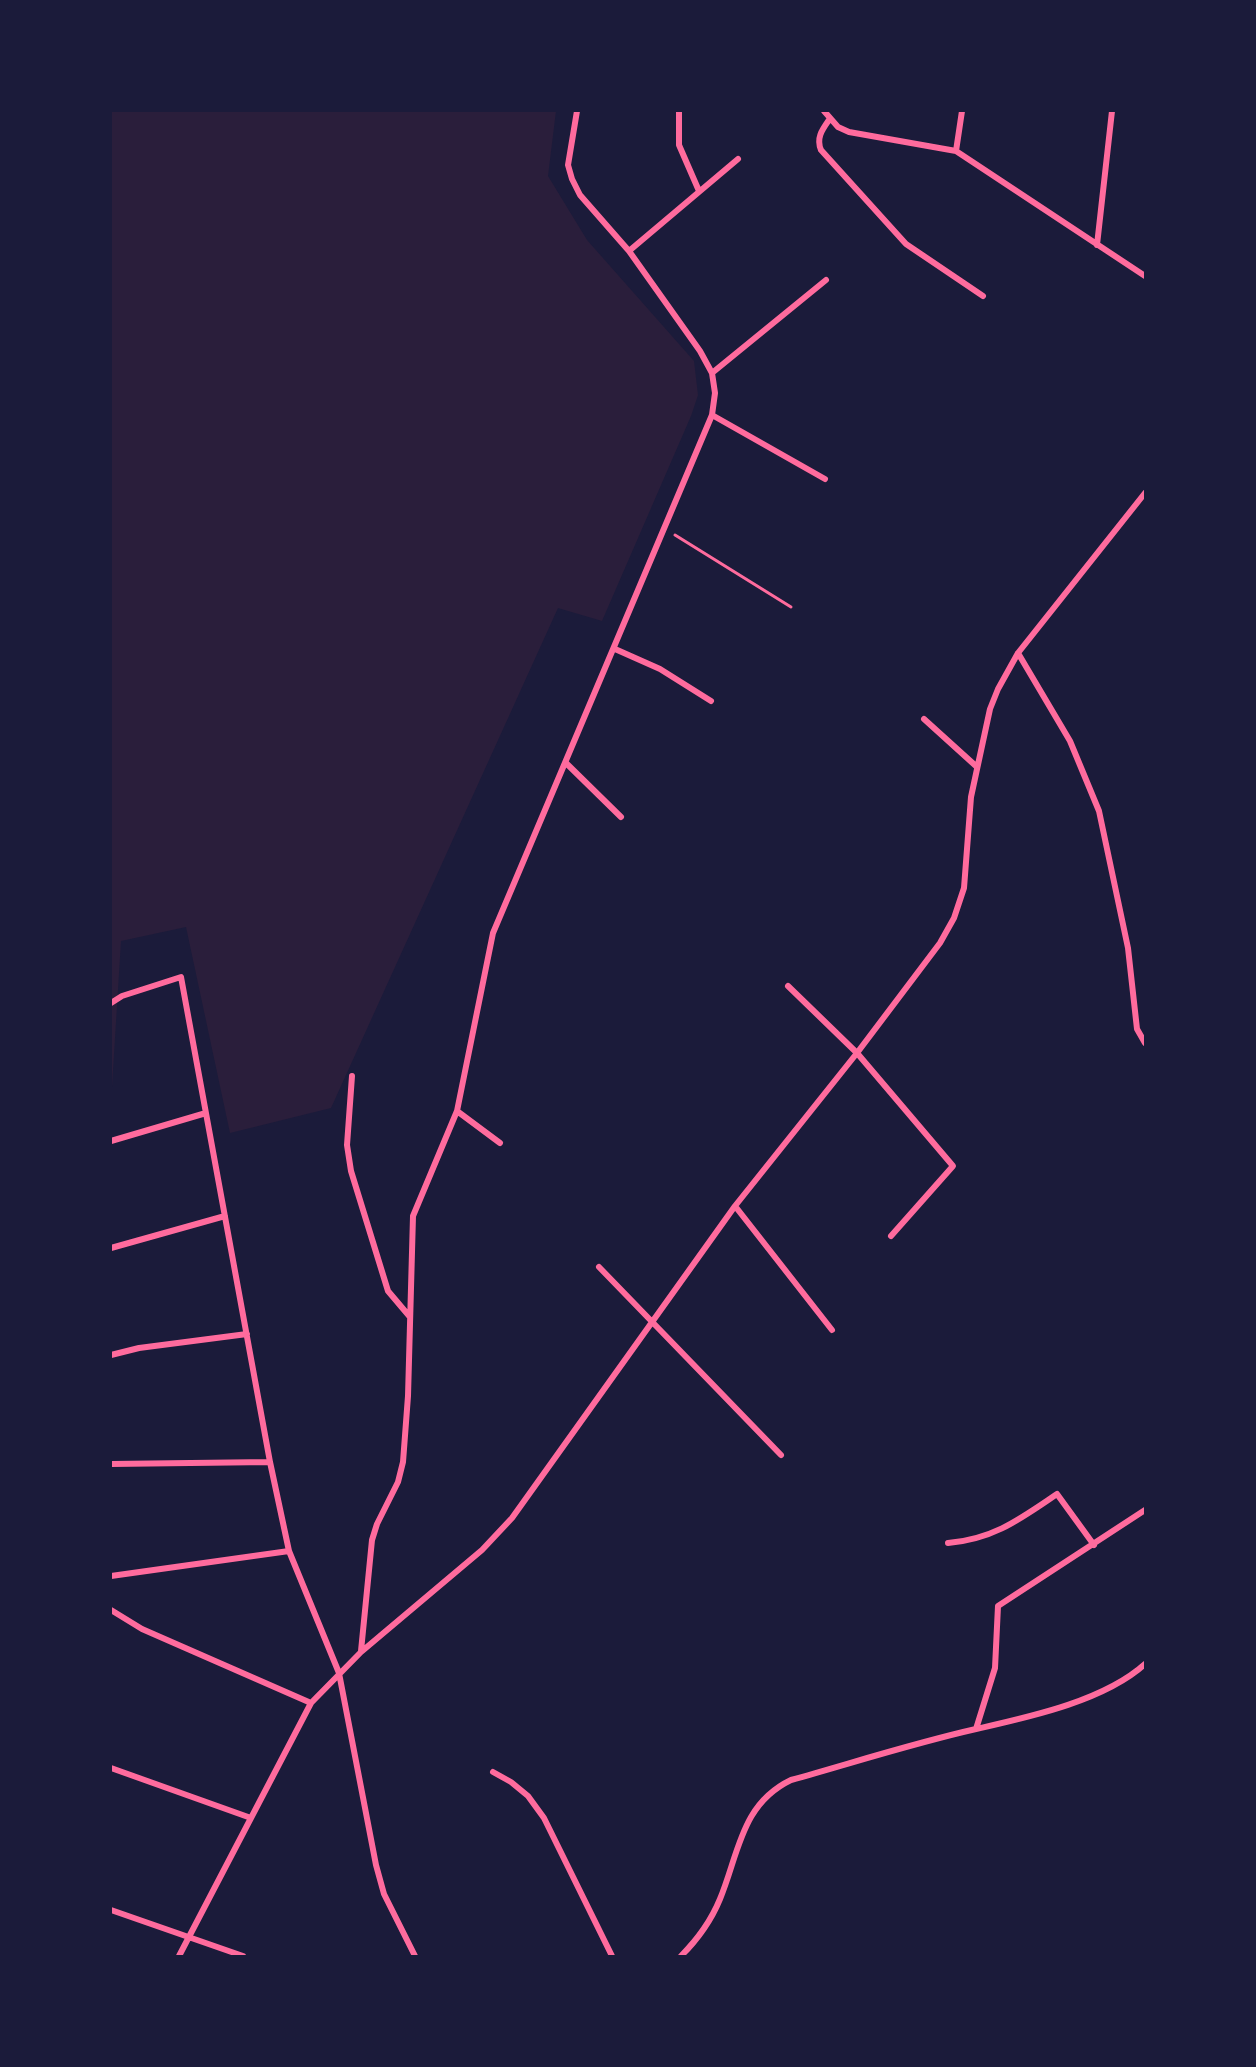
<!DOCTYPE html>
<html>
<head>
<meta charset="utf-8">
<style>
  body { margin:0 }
  #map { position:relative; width:1256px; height:2067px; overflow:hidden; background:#1b1b3a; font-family:Georgia,serif }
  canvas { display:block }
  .frame { position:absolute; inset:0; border:112px solid #1b1b3a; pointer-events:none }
</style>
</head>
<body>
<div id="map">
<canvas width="1256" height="2067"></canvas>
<div class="frame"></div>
</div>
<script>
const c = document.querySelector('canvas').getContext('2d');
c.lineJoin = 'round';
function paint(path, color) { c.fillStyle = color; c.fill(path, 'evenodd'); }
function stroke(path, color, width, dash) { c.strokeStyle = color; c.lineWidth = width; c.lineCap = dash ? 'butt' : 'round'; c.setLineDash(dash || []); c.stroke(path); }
paint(new Path2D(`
  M111 111H556L548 176 587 240 694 361 698 395 691 416 602 621 558 608 331 1108 230 1133 186 927 121 941 111 1103Z`), '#2a1e3b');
stroke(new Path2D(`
  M675 535 791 607`), '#ff6b9d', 3);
stroke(new Path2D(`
  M679 111V145L699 191
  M824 111 838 127 849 132 956 151 1145 276
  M829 120C822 130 816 138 821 150L906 244 983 296
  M956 151 962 111
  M1097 245 1112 111
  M629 251 738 159
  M712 373 826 280
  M712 415 825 479
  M615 649 660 669 711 701
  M1018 653 1070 741 1099 811 1128 948 1137 1029 1145 1043
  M924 719 977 767
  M566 763 621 817
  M788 986 857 1053 953 1166 891 1236
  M111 1003 122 996 181 977 270 1462 289 1551 339 1673 376 1865 384 1894 415 1956
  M352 1076 347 1145 351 1171 388 1291 410 1317
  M457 1111 500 1143
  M111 1141 206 1113
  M735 1206 832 1330
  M111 1248 225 1216
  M599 1267 781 1455
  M111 1355 139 1348 247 1334
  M111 1464 270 1462
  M948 1543C994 1539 1020 1519 1057 1494L1094 1545
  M111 1576 289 1551
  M111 1610 142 1629 311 1703
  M361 1651 372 1540 377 1524 398 1482 403 1462 408 1396 413 1216 457 1111 493 933 712 415 715 393 712 373 700 351 629 251 580 195 572 179 568 165 577 111
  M976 1729 995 1668 998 1606 1145 1510
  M111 1768 251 1818
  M493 1772 511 1782 528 1796 544 1818 612 1956
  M111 1910 243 1956
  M179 1956 311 1703 361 1652 482 1550 512 1518 735 1206 857 1053 940 943 954 918 964 888 971 797 990 709 998 689 1018 653 1145 493
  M681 1956C697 1940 711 1921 720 1899 739 1853 741 1804 791 1780 852 1763 914 1743 976 1729 1029 1717 1104 1701 1145 1664`), '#ff6b9d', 6);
</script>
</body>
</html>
